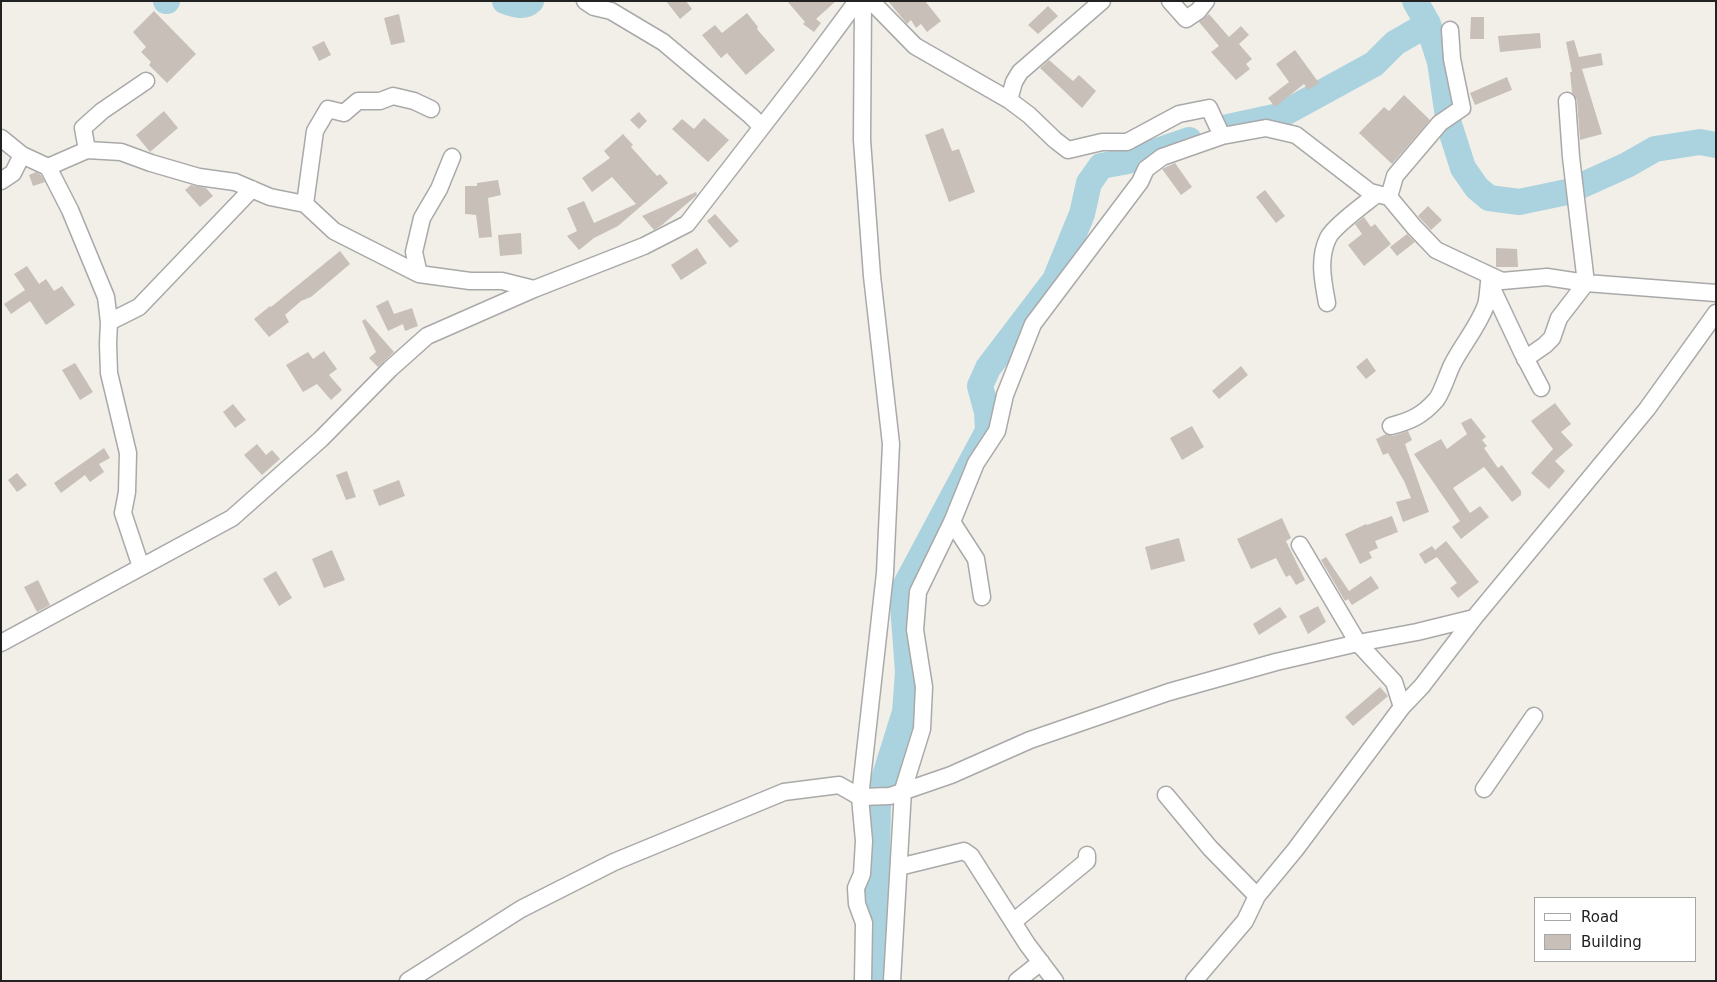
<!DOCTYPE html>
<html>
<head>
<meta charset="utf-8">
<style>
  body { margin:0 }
  #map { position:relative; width:1717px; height:982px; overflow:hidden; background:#f2efe9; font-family:"DejaVu Sans",sans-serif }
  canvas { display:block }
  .frame { position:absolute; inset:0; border:2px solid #222; pointer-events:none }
  .legend { position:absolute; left:1534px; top:897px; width:162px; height:65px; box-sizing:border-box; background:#fff; border:1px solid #a7a7a7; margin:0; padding:6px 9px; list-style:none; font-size:15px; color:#222 }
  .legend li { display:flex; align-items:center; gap:10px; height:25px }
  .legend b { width:25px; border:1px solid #a7a7a7 }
</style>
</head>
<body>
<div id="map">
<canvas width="1717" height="982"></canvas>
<div class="frame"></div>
<ul class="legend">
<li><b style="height:6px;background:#fff"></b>Road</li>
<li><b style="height:14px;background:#c7bfb8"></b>Building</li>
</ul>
</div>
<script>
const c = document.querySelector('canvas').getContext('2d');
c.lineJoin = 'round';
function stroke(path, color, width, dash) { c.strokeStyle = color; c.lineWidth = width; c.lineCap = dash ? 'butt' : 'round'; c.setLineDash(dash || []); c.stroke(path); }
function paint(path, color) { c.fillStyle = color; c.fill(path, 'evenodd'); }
stroke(new Path2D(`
  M166 1H167
  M505 1C513 4 524 8 531 1
  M1415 1 1428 24 1440 62 1449 124 1463 168 1477 188 1489 198 1519 202 1567 192 1627 165 1655 149 1700 142 1716 145
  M1228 127 1279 116 1374 64 1395 43 1428 24
  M880 792 905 712 908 672 902 592 988 431 987 412 980 386 988 368 1055 280 1082 214 1089 183 1101 166 1128 161 1189 140
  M875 981 878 804`), '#aad3df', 26);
paint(new Path2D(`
  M666 1H686L692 9 680 19Z
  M787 1H836L816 19 821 23 814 32 803 24 805 22Z
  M888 1H925L941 21 927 32 921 24 916 28 911 20 907 24Z
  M1048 6 1058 16 1038 34 1028 25Z
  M154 11 196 54 167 83 149 65 151 62 141 52 146 47 133 32Z
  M747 13 758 27 757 29 775 50 746 75 727 53 721 58 702 35 715 25 722 33Z
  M399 14 405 42 391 45 384 18Z
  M1209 14 1229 37 1241 26 1249 35 1239 44 1252 59 1246 64 1250 69 1236 80 1211 52 1219 46 1199 22Z
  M1471 17H1484V39H1470Z
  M1540 33 1541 48 1500 52 1498 36Z
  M1574 40 1579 57 1601 53 1603 65 1582 69 1602 134 1580 140 1577 100 1572 92 1570 72H1572L1566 42Z
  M324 41 331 55 319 61 312 47Z
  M1295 50 1319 83 1308 90 1304 84 1275 107 1268 98 1289 82 1276 64Z
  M1049 60 1073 81 1079 75 1096 91 1082 108 1040 68Z
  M1507 77 1512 90 1475 105 1470 93Z
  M1404 95 1430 120 1392 164 1359 133 1384 107 1389 111Z
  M164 111 178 128 150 152 136 135Z
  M639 112 647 121 639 129 630 120Z
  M704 118 729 140 708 162 672 129 682 119 694 129Z
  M943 128 952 151 959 149 975 192 949 202 925 135Z
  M623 134 633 145 631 147 657 176 660 174 668 183 618 226 594 238 579 250 567 236 577 231 567 208 584 201 594 223 636 204 612 177 592 192 582 178 610 158 604 151Z
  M1175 163 1192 187 1181 195 1162 169Z
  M36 172 41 175 45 182 33 186 29 175Z
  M498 180 501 195 488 198 492 237 479 238 476 215 465 214V186H477V183Z
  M191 185 206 188 213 196 200 207 185 190Z
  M1265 190 1285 216 1276 223 1256 197Z
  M696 192 697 195 662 225 654 230 642 216Z
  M1428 206 1442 220 1431 230 1418 216Z
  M715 214 739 241 730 248 707 221Z
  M1364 217 1371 227 1375 224 1391 244 1364 266 1348 245 1362 234 1355 224Z
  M521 233 522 254 500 256 498 235Z
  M1407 234 1415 242 1397 256 1390 247Z
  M697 248 707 263 681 280 671 265Z
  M1496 248 1517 249 1518 267H1496Z
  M340 251 350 264 311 297 301 301 285 315 289 322 269 337 254 319 270 306 271 307Z
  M27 266 39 284 46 279 54 291 62 286 75 305 46 325 30 301 11 314 4 304 25 290 14 274Z
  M388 300 394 314 412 308 418 326 405 331 403 324 388 331 376 306Z
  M365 319 394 352 378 367 369 358 376 352 362 321Z
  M324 351 337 369 329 375 342 390 331 400 317 384 303 392 286 365 308 352 313 359Z
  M1367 358 1376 371 1366 379 1356 367Z
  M75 363 93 392 80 400 62 370Z
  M1241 366 1248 375 1219 399 1212 391Z
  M1555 403 1571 424 1561 432 1573 445 1555 461 1565 471 1549 489 1531 473 1553 449 1531 421Z
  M233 404 246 420 235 428 223 412Z
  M1471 418 1486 437 1482 440 1487 446 1484 448 1498 468 1502 465 1521 491V495L1512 502 1484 467 1453 488 1470 513 1480 506 1489 517 1461 539 1452 527 1460 521 1414 454 1441 439 1447 449 1467 434 1461 423Z
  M1192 426 1204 447 1182 460 1170 438Z
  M1408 431 1412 440 1405 444 1429 512 1403 522 1396 502 1411 498 1404 481 1388 453 1383 455 1376 439 1386 434 1393 436Z
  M257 444 266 455 272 450 280 459 262 475 244 455Z
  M104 448 110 458 99 464 104 472 90 482 85 475 61 493 54 483Z
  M347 471 356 497 346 500 336 475Z
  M17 473 27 485 17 492 8 480Z
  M399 480 405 496 379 506 373 490Z
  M1392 516 1398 532 1375 541 1378 548 1369 552 1372 558 1360 564 1345 534 1366 524 1367 525Z
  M1282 518 1291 538 1286 541 1305 580 1296 585 1290 575 1286 577 1276 558 1251 569 1237 539Z
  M1179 538 1185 561 1151 570 1145 547Z
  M1446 541 1479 582 1458 598 1450 588 1457 583 1437 557 1425 564 1419 554 1432 546 1435 550Z
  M332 550 345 580 324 588 312 559Z
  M1326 557 1349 591 1371 576 1379 588 1352 605 1348 599 1345 601 1321 560Z
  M276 571 292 598 279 606 263 579Z
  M38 580 50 605 37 612 24 587Z
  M1318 606 1326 622 1308 634 1299 616Z
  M1280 607 1287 617 1259 635 1253 624Z
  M1380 687 1388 696 1353 726 1345 717Z`), '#c7bfb8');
const minor = new Path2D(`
  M585 1 594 7 611 11 663 42 751 116 762 127
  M863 1 862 140 872 276 891 444 885 573 860 797 864 841 862 874 856 888 857 904 864 923 863 981
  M871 1 915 46 1009 100 1029 115 1055 140 1068 150 1102 142H1127L1179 114 1209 108 1222 136
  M1170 1 1186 19 1198 11 1206 1
  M1009 100 1014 82 1020 72 1102 1
  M1 138 22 155 48 167 87 150 121 152 151 163 199 177 235 182 270 197 305 204 334 231 419 274 470 281H502L534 289
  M87 150 83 128 102 111 146 81
  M48 167 70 210 106 297 109 322 108 344 109 373 128 453 127 492 123 513 141 567
  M1 181 13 173 22 155
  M1389 197 1395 176 1440 123 1462 108 1452 59 1450 30
  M305 204 315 131 328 109 344 113 358 101H380L393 96 414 101 431 109
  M419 274 414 252 422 218 439 189 452 157
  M1489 282 1522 352 1541 388
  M1327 303C1323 281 1318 259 1328 238 1333 227 1366 203 1377 194
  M109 322 139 307 252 189
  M1525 359 1545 345 1552 338 1559 318 1586 283 1571 157 1567 101
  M1391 426C1410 421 1422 416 1436 400 1441 395 1448 373 1452 365 1462 345 1478 327 1486 305 1488 298 1488 290 1489 283
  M952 522 976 559 982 597
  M1300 545 1358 643 1394 682 1402 707
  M1 643 232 518 321 439 390 369 427 336 534 289 644 246 687 224 806 70 857 1
  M1484 789 1534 716
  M1166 795 1210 848 1257 896
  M899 867 964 851 971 856 1027 944 1055 981
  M1013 922 1087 861V855
  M408 981 521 909 614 862 784 792 839 785 860 797 890 796 951 775 1030 740 1169 692 1276 662 1358 643 1417 632 1474 618 1647 409 1716 313
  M892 981 903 790 922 729 924 687 915 630 918 592 952 522 976 463 997 431 1005 395 1033 324 1140 182 1146 169 1162 157 1222 136 1266 128 1296 135 1370 192 1389 197 1414 227 1436 250 1502 281 1547 277 1586 283 1716 293
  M1017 981 1041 962
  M1194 981 1245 921 1257 896 1295 850 1402 707 1422 686 1474 618`);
stroke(minor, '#a9a9a9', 19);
stroke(minor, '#fff', 16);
</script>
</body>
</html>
